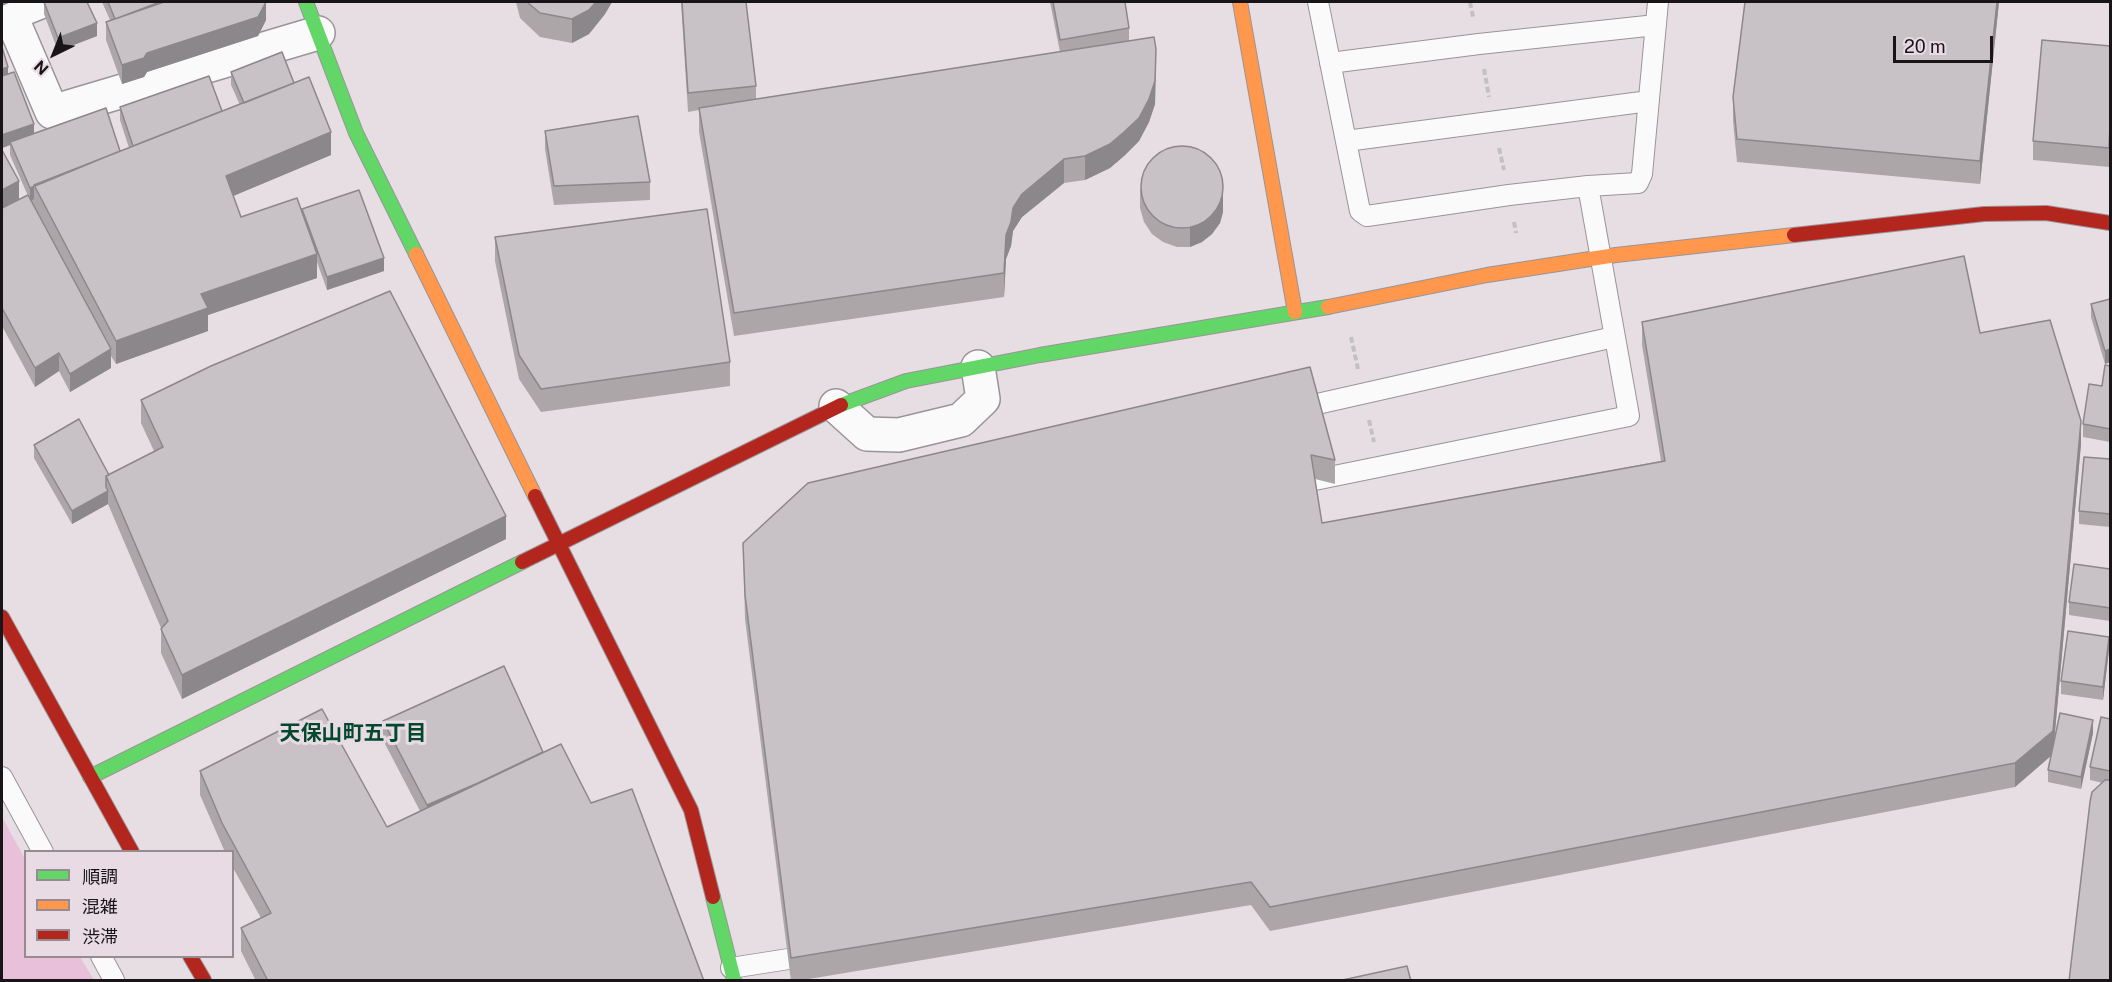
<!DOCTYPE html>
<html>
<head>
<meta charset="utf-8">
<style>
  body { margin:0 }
  #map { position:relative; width:2112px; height:982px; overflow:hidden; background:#e6dee2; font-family:"Public Sans","Noto Sans JP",sans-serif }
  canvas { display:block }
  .frame { position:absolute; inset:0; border:3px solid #191417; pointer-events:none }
  .legend { position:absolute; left:24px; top:850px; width:210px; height:108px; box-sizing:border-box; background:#e9dbe3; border:2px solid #968b91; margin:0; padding:8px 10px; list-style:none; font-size:18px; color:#191417 }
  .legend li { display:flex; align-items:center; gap:12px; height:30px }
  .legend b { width:30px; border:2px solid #968b91 }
  .north { position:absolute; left:24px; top:24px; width:60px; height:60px; -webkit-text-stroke:4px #e9dbe3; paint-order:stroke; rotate:223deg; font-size:16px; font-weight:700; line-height:24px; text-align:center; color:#191417 }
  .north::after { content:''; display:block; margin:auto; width:21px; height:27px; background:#191417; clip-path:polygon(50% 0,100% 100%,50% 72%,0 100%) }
  .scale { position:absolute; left:1893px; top:36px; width:100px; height:27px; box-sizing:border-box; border:3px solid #191417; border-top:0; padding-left:8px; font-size:18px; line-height:21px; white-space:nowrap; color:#191417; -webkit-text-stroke:4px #e9dbe3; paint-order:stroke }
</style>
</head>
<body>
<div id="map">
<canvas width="2112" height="982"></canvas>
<div class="frame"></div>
<ul class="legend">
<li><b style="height:8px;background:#63d668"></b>順調</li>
<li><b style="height:8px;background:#ff974d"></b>混雑</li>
<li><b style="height:8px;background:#b3261e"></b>渋滞</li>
</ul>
<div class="north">N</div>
<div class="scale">20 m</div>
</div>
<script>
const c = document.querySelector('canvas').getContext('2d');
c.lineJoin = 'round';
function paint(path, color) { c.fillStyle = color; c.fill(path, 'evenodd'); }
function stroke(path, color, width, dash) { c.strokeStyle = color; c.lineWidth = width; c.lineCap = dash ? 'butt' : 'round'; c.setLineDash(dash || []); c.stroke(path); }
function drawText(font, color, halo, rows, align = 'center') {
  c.font = font + ' "Public Sans","Noto Sans JP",sans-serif'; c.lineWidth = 6; c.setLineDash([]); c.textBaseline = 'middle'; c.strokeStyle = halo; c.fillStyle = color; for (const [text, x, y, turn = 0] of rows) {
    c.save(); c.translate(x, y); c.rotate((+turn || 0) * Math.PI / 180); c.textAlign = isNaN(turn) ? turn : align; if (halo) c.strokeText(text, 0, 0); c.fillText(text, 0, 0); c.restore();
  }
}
paint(new Path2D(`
  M2 817 25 859 26 956 80 957 94 980H2Z`), '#e8c0da');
const lane = new Path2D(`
  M1318 2 1360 211 1367 216 1509 195 1588 186
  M1330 63 1479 44 1656 25
  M1346 141 1649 101
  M1295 409 1614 337
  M1290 485 1629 416 1588 186 1638 183 1642 174 1658 2
  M2 777 43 852
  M101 956 114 980
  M731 968 814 955`);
const street = new Path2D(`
  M40 2 10 14 52 112 318 33
  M836 406 867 434 899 435 961 420 983 399 978 367`);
const fast = new Path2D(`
  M306 2 356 133 416 254
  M841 405 906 381 1040 355 1328 307
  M90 777 522 562
  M713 897 734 980`);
const slow = new Path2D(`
  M1240 2 1295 312
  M416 254 535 496
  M1328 307 1487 275 1616 255 1794 235`);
const jam = new Path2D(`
  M1794 235 1984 214 2046 213 2110 223
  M535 496 691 810 713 897
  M522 562 841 405
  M2 617 132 852
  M190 956 204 980`);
stroke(lane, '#9a9498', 22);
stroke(street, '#9a9498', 36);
stroke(fast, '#9a9498', 16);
stroke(slow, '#9a9498', 16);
stroke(jam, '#9a9498', 16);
stroke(new Path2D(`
  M1470 2 1473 17
  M1484 69 1489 97
  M1499 148 1504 170
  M1514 222 1516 233
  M1351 337 1358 369
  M1369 420 1374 442`), '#c3c0c1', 4, [6, 3]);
stroke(lane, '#fbfafb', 20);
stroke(street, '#fbfafb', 33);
stroke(fast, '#63d668', 14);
stroke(slow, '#ff974d', 14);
stroke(jam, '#b3261e', 14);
paint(new Path2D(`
  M44 2 97 36 58 51 44 14Z
  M102 2H266V20L258 36 147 72 144 77 122 84 106 40V22L110 20Z
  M516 2H612L605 14 589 34 572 43 540 37 520 18Z
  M681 2H746L756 86V99L1060 52 1050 2H1125L1129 28V41L1100 46 1156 73 1155 104 1149 122 1139 141 1124 156 1110 168 1085 180 1064 183 1022 217 1013 231 1011 246 1006 259 1004 297 734 336 699 132V110L688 112Z
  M1745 2H1999L1980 184 1737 162 1733 121V97Z
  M2110 46 2109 167 2033 160V141Z
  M2 47 8 74 34 133 120 151 129 148 120 120V107L222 111 240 105 231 85V72L294 83 331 155 233 196 241 217 302 213V209L384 271 327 290 317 262V278L208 315V331L116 364 111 356V368L70 392 59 371 35 387 2 326V150L19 200 28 196 10 155V145L2 148Z
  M545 131 650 182V200L554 205 545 149Z
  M1223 180V212L1220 223 1212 234 1202 242 1190 247H1177L1163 242 1152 234 1144 222 1140 208V189Z
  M495 237 730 362V386L541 412 519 379 495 261Z
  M2110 299V362L2105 364 2091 317V304Z
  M1642 322 1980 333 2081 444 2054 742 2093 733 2081 789 2048 782V770L2051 756 2015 787 1270 931 1251 905 797 981H791L745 619 743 543 1310 367 1335 460V484L1315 479 1322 523 1661 461 1642 345Z
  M2110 366V442L2083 437V424Z
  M141 400 506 539 182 699 161 653V628L108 504 72 524 34 458V445L109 475 154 451 141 423Z
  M2110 459V527L2079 524V511Z
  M2110 569V621L2069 615V602Z
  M2109 650 2103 700 2061 694V681Z
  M2110 719V981L2103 783 2090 780V767Z
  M383 721 543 752 591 803 704 981H256L241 951V928L261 918 232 866V852H225L200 795V771L387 827 420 811 383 740Z`), '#aca6a9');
paint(new Path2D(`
  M2 2H11L2 6Z
  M266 2V20L258 36 147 72 144 77 122 84V65L147 53Z
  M596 2H612L605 14 589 34 572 43V19Z
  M1997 2H1999L1980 184V161Z
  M97 23V36L58 51V38Z
  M1156 49 1155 104 1149 122 1139 141 1124 156 1110 168 1085 180V156Z
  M8 67V80L2 81V69Z
  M34 124V137L10 142V145L2 148V135Z
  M2110 125V144L2109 167V148Z
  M331 132V155L226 199V176Z
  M1064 159V183L1022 217 1013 231 1011 246 1006 259 1004 297V273L1006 235 1013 208 1022 194Z
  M19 181V200L2 208V190Z
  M34 186V199L30 201V188Z
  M1223 193V212L1220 223 1212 234 1202 242 1190 247V228Z
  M317 254V278L208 315V331L116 364V341L201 294Z
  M384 258V271L327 290V277Z
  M111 349V368L70 392V374Z
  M2110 349V362L2105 364V351Z
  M59 353V371L35 387V368Z
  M2081 421V444L2053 754 2015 787V763Z
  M108 491V504L72 524V511Z
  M506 516V539L182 699V675Z
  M2109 637V650L2103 700V687Z
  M2093 720V733L2081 789V777Z
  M545 755 427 824V805Z`), '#8c878a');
const building = new Path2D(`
  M44 2H87L97 23 58 38Z
  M108 2H160L115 19Z
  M164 2H266L258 17 147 53 144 58 122 65 106 22Z
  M527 2H596L589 10 572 19 540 13Z
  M682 2H746L756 86 688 93Z
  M1053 2H1125L1129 28 1060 40Z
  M1745 2H1997L1980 161 1737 139 1733 97Z
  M1154 37 1156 49 1155 81 1149 99 1139 118 1124 132 1110 144 1085 156 1064 159 1022 194 1013 208 1011 222 1006 235 1004 273 734 313 699 108Z
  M2042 40 2110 46V125L2109 148 2033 141Z
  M2 47 8 67 2 69Z
  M282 52 294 83 244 103 231 72Z
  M14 72 34 124 2 135V76Z
  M209 76 222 111 133 146 120 107Z
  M309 77 331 132 226 176 241 217 297 198 317 254 201 294 208 308 116 341 34 185Z
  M106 108 120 151 30 188 10 142Z
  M638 116 650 182 554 186 545 131Z
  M1141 187a41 41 0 1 1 82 0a41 41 0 1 1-82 0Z
  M2 150 19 181 2 190Z
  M359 190 384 258 327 277 302 209Z
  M28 195 111 349 70 374 59 353 35 368 2 308V208Z
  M707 209 730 362 541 389 519 355 495 237Z
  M1964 256 1980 333 2050 320 2081 421 2053 731 2015 763 1270 907 1251 882 791 958 745 595 743 543 808 483 1310 367 1335 460 1311 455 1322 523 1665 461 1642 322Z
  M390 291 506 516 182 675 161 629 168 621 106 476 163 447 141 400 211 366Z
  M2110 299V349L2105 351 2091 304Z
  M2105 365 2110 366V429L2083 424 2089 384 2102 386Z
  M79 419 109 475 106 476V487L108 491 72 511 34 445Z
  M2084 457 2110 459V514L2079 511Z
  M2074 564 2110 569V608L2069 602Z
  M2068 631 2109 637 2103 687 2061 681Z
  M504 666 543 752 478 783 427 805 383 721Z
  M322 709 387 827 561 744 591 803 632 789 704 981H268L241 928 271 913 222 823 200 771Z
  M2060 713 2093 720 2081 777 2048 770Z
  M2101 717 2110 719V771L2090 767Z
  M2105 780H2110V981H2069L2090 802 2092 792Z
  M1407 966 1411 981H1338Z`);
paint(building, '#c8c1c5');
stroke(building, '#8c878a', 1.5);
drawText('bold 21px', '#01482d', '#e9dbe3', [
  ["天保山町五丁目",353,734]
]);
</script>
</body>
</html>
